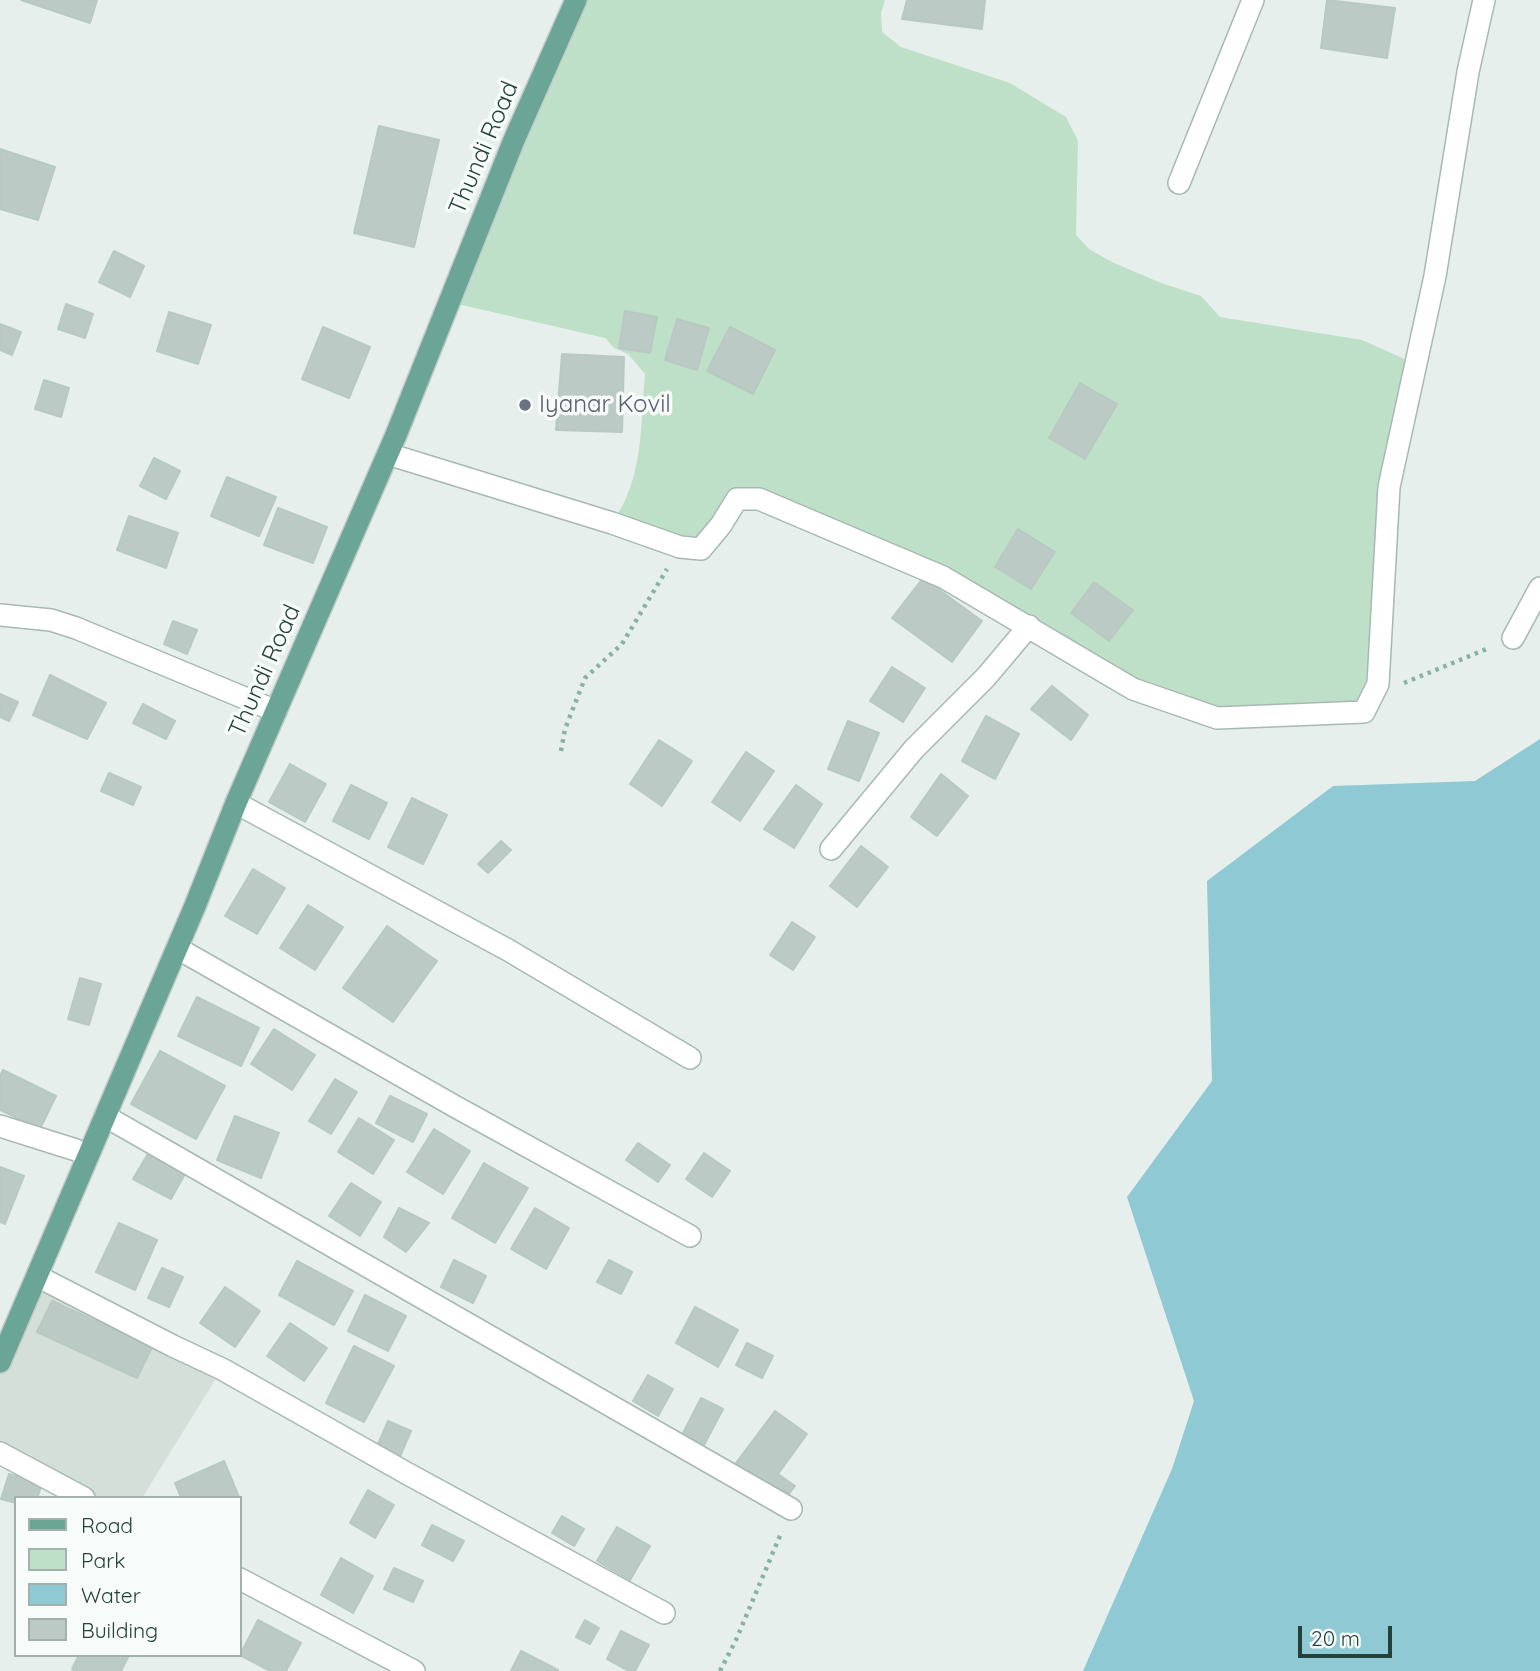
<!DOCTYPE html>
<html>
<head>
<meta charset="utf-8">
<style>
  body { margin:0 }
  #map { position:relative; width:1540px; height:1671px; overflow:hidden; background:#e6efeb; font-family:Quicksand,sans-serif }
  canvas { display:block }
  .legend { position:absolute; left:14px; top:1496px; width:228px; height:161px; box-sizing:border-box; background:#f7fbf9; border:2px solid #a3b1ad; margin:0; padding:9px 12px; list-style:none; font-size:21px; color:#24423a }
  .legend li { display:flex; align-items:center; gap:14px; height:35px }
  .legend b { width:35px; border:2px solid #a3b1ad }
  .scale { position:absolute; left:1298px; top:1626px; width:94px; height:32px; box-sizing:border-box; border:4px solid #24423a; border-top:0; padding-left:9px; font-size:21px; line-height:24px; white-space:nowrap; color:#24423a; -webkit-text-stroke:5px #f7fbf9; paint-order:stroke }
</style>
</head>
<body>
<div id="map">
<canvas width="1540" height="1671"></canvas>
<ul class="legend">
<li><b style="height:9px;background:#6aa596"></b>Road</li>
<li><b style="height:19px;background:#bfe0c8"></b>Park</li>
<li><b style="height:19px;background:#8ec9d4"></b>Water</li>
<li><b style="height:19px;background:#bbcac4"></b>Building</li>
</ul>
<div class="scale">20 m</div>
</div>
<script>
const c = document.querySelector('canvas').getContext('2d');
c.lineJoin = 'round';
function paint(path, color) { c.fillStyle = color; c.fill(path, 'evenodd'); }
function stroke(path, color, width, dash) { c.strokeStyle = color; c.lineWidth = width; c.lineCap = dash ? 'butt' : 'round'; c.setLineDash(dash || []); c.stroke(path); }
function drawText(font, color, halo, rows, align = 'center') {
  c.font = font + ' Quicksand,sans-serif'; c.lineWidth = 7; c.setLineDash([]); c.textBaseline = 'middle'; c.strokeStyle = halo; c.fillStyle = color; for (const [text, x, y, turn = 0] of rows) {
    c.save(); c.translate(x, y); c.rotate((+turn || 0) * Math.PI / 180); c.textAlign = isNaN(turn) ? turn : align; if (halo) c.strokeText(text, 0, 0); c.fillText(text, 0, 0); c.restore();
  }
}
paint(new Path2D(`
  M37 1276 222 1369 142 1498H84L0 1453V1362Z`), '#d4dfda');
paint(new Path2D(`
  M576 0H885L881 13 882 32 901 47 1010 83 1066 117 1078 141 1076 235 1089 249 1112 262 1161 283 1201 296 1220 317 1362 340 1416 364 1389 487 1378 684 1364 712 1217 718 1133 689 943 577 737 499 701 549 612 523C644 478 640 428 645 374L628 354 614 348 605 338 449 302Z`), '#bfe0c8');
paint(new Path2D(`
  M1540 739V1671H1083L1172 1469 1194 1401 1127 1197 1212 1081 1207 881 1333 786 1475 781Z`), '#8ec9d4');
const building = new Path2D(`
  M21 0H97L90 23Z
  M907 0H985L982 29 902 19Z
  M1327 0 1395 8 1387 58 1321 48Z
  M379 126 439 140 414 247 354 233Z
  M0 149 55 167 38 220 0 209Z
  M114 251 144 266 130 297 99 282Z
  M66 304 93 314 85 338 58 329Z
  M625 311 657 317 650 353 619 348Z
  M169 312 211 325 198 364 157 351Z
  M677 319 709 328 697 370 665 360Z
  M0 324 21 332 12 355 0 350Z
  M323 327 370 347 349 398 302 379Z
  M730 327 775 350 753 394 707 371Z
  M562 354 624 357 622 432 556 430Z
  M44 380 69 388 61 417 35 409Z
  M1080 383 1117 404 1085 459 1049 438Z
  M154 458 180 471 166 499 140 486Z
  M227 477 276 497 259 536 211 516Z
  M278 508 327 527 313 563 264 545Z
  M129 516 178 533 166 568 117 550Z
  M1018 529 1055 552 1031 589 995 567Z
  M923 578 982 621 952 662 892 618Z
  M1094 582 1133 610 1109 641 1071 613Z
  M173 621 197 630 187 654 164 644Z
  M892 667 925 688 903 722 870 701Z
  M50 675 106 703 87 739 33 715Z
  M1052 686 1088 715 1071 740 1031 709Z
  M0 694 18 702 9 721 0 717Z
  M143 704 175 721 166 739 133 723Z
  M986 716 1019 734 995 779 962 761Z
  M848 721 879 733 859 781 828 769Z
  M659 740 692 761 662 806 630 784Z
  M746 752 774 771 740 821 712 802Z
  M290 764 326 784 305 822 269 802Z
  M109 773 141 787 133 805 101 791Z
  M941 774 968 796 937 836 911 817Z
  M351 785 387 803 369 839 333 821Z
  M796 785 822 804 794 848 764 829Z
  M412 798 447 815 423 864 388 847Z
  M501 841 511 850 488 873 478 864Z
  M861 846 888 867 857 907 830 886Z
  M253 869 285 888 257 934 225 916Z
  M308 905 343 927 315 970 280 948Z
  M792 922 815 937 793 970 770 955Z
  M387 926 437 961 393 1022 343 988Z
  M80 978 101 984 89 1025 68 1019Z
  M197 997 259 1028 241 1066 178 1036Z
  M274 1029 315 1055 292 1090 251 1064Z
  M160 1051 225 1086 196 1139 131 1104Z
  M3 1070 56 1096 40 1129 0 1110V1076Z
  M335 1079 357 1092 331 1134 309 1121Z
  M390 1096 427 1114 413 1142 376 1123Z
  M235 1116 279 1133 261 1178 217 1160Z
  M359 1118 394 1140 373 1174 338 1152Z
  M434 1129 470 1151 443 1194 407 1172Z
  M638 1143 670 1165 658 1182 626 1160Z
  M149 1152 186 1172 171 1199 133 1179Z
  M704 1153 730 1171 712 1197 686 1179Z
  M484 1163 528 1188 495 1243 452 1218Z
  M0 1167 24 1176 5 1224 0 1222Z
  M351 1183 381 1202 360 1236 329 1216Z
  M399 1208 429 1223 406 1252 384 1237Z
  M535 1208 569 1228 546 1269 511 1249Z
  M119 1223 157 1240 135 1290 96 1272Z
  M454 1260 486 1276 473 1303 441 1287Z
  M609 1260 632 1272 621 1294 597 1282Z
  M297 1261 353 1291 334 1325 279 1295Z
  M162 1268 183 1277 169 1307 148 1298Z
  M225 1287 260 1311 235 1347 200 1323Z
  M365 1295 406 1316 388 1351 348 1331Z
  M52 1301 152 1347 137 1378 37 1332Z
  M695 1307 738 1330 718 1367 676 1343Z
  M290 1323 327 1348 304 1381 267 1356Z
  M747 1343 773 1356 762 1378 736 1365Z
  M354 1346 394 1366 364 1422 326 1403Z
  M648 1375 673 1389 658 1416 633 1401Z
  M701 1398 723 1409 703 1447 681 1437Z
  M775 1411 807 1434 778 1474 795 1486 785 1499 736 1463Z
  M388 1421 411 1431 398 1461 375 1451Z
  M224 1461 239 1497 181 1498 175 1483Z
  M9 1474 42 1484 37 1498H16V1503L1 1499Z
  M368 1490 394 1505 375 1538 350 1523Z
  M562 1516 584 1529 574 1546 552 1533Z
  M432 1525 464 1541 453 1561 422 1545Z
  M617 1527 650 1546 630 1580 597 1561Z
  M341 1558 373 1576 353 1613 321 1595Z
  M394 1568 423 1581 413 1602 384 1589Z
  M258 1620 301 1643 286 1671H270L240 1655Z
  M585 1620 599 1628 590 1644 576 1637Z
  M621 1631 649 1645 635 1671H629L607 1659Z
  M521 1651 558 1670V1671H511Z
  M79 1655H129L121 1671H76L72 1669Z`);
paint(building, '#bbcac4');
stroke(building, '#b8c9c2', 2);
const minor = new Path2D(`
  M1179 183 1253 0
  M388 454 612 523 680 547 701 549 721 525 737 499H759L943 577 1133 689 1217 718 1364 712 1378 684 1389 487 1435 276 1468 72 1484 0
  M0 615 51 620 76 628 276 711
  M1513 638 1540 588
  M236 803 508 950 690 1058
  M831 849 914 749 986 677 1029 626
  M177 948 456 1107 690 1236
  M105 1116 791 1509
  M0 1126 76 1150
  M37 1276 173 1346 222 1369 408 1474 664 1613
  M0 1453 84 1498
  M240 1579 414 1671`);
const major = new Path2D(`
  M0 1362 195 906 236 803 396 435 514 140 576 0`);
stroke(minor, '#a8b8b2', 24);
stroke(major, '#c2cac8', 24);
stroke(new Path2D(`
  M1404 683 1489 648
  M561 751 565 729 585 678 622 644 667 569
  M720 1671 736 1640 782 1531`), '#86b3a5', 4.5, [3.5, 5]);
stroke(minor, '#fff', 21);
stroke(major, '#6aa596', 21);
for (const [x, y, r, color] of [
  [525,405,7,"#6b7280"]
]) { const dot = new Path2D(); dot.arc(x, y, r, 0, 2 * Math.PI); c.fillStyle = color; c.fill(dot); stroke(dot, '#f7fbf9', 2.5); }
drawText('24px', '#24423a', '#f7fbf9', [
  ["Thundi Road",484,148,-67],
  ["Thundi Road",265,671,-66]
]);
drawText('24px', '#5b616d', '#f7fbf9', [
  ["Iyanar Kovil",539,405]
], 'left');
</script>
</body>
</html>
